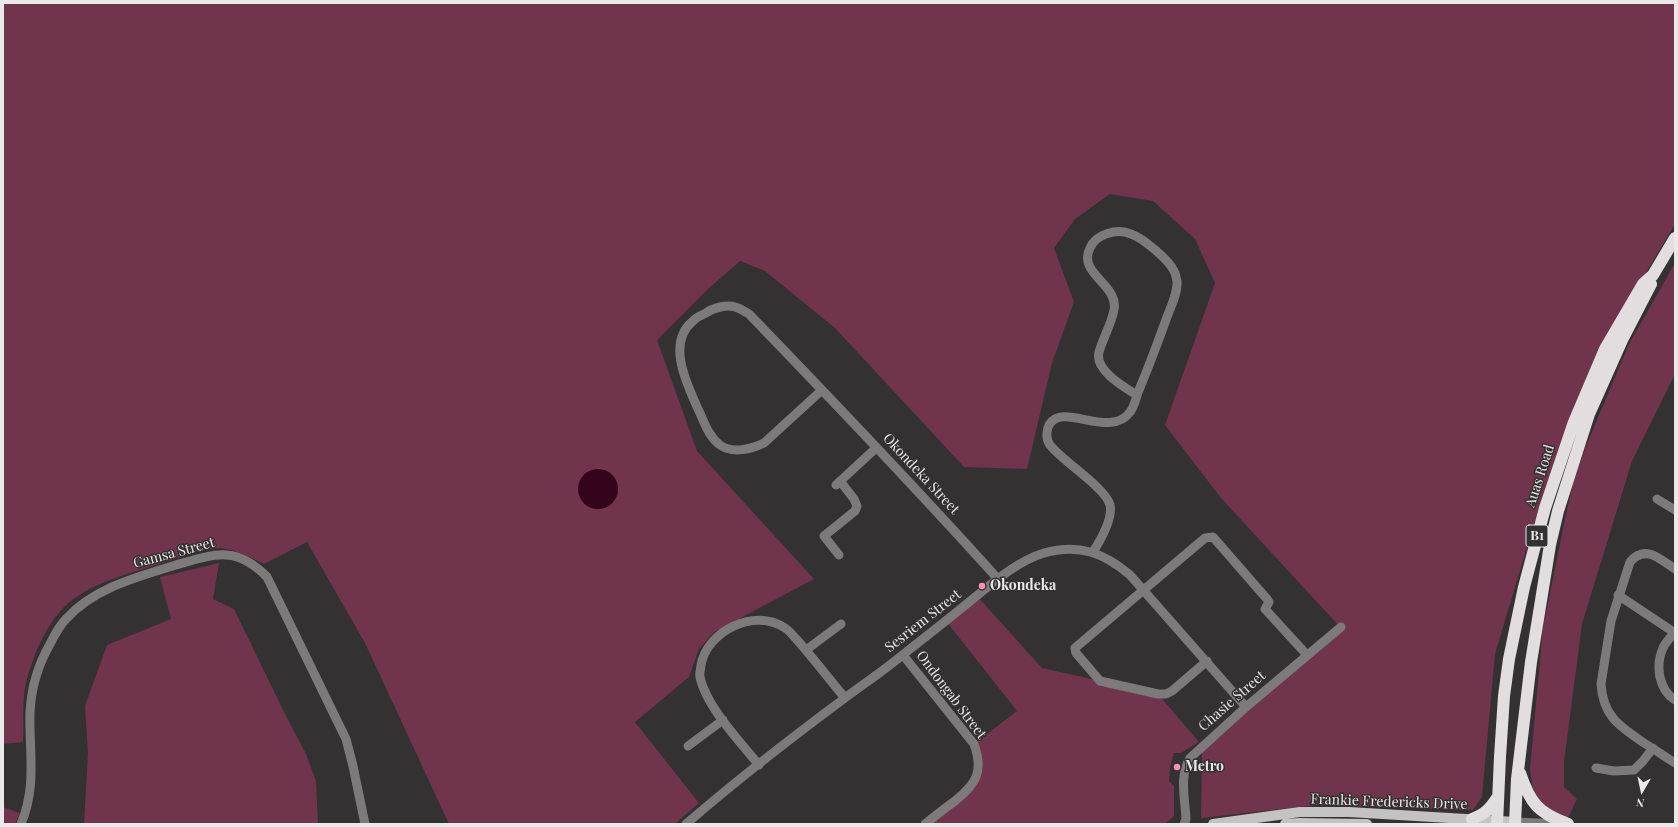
<!DOCTYPE html>
<html>
<head>
<meta charset="utf-8">
<style>
  body { margin:0 }
  #map { position:relative; width:1678px; height:827px; overflow:hidden; background:#343132; font-family:"Playfair Display",serif }
  canvas { display:block }
  .frame { position:absolute; inset:0; border:4px solid #eae8e8; pointer-events:none }
  .north { position:absolute; left:1622px; top:771px; width:40px; height:40px; -webkit-text-stroke:3px #343132; paint-order:stroke; rotate:189deg; font-size:11px; font-weight:700; line-height:16px; text-align:center; color:#eae8e8 }
  .north::after { content:''; display:block; margin:auto; width:14px; height:18px; background:#eae8e8; clip-path:polygon(50% 0,100% 100%,50% 72%,0 100%) }
</style>
</head>
<body>
<div id="map">
<canvas width="1678" height="827"></canvas>
<div class="frame"></div>
<div class="north">N</div>
</div>
<script>
const c = document.querySelector('canvas').getContext('2d');
c.lineJoin = 'round';
function paint(path, color) { c.fillStyle = color; c.fill(path, 'evenodd'); }
function stroke(path, color, width, dash) { c.strokeStyle = color; c.lineWidth = width; c.lineCap = dash ? 'butt' : 'round'; c.setLineDash(dash || []); c.stroke(path); }
function drawText(font, color, halo, rows, align = 'center') {
  c.font = font + ' "Playfair Display",serif'; c.lineWidth = 3; c.setLineDash([]); c.textBaseline = 'middle'; c.strokeStyle = halo; c.fillStyle = color; for (const [text, x, y, turn = 0] of rows) {
    c.save(); c.translate(x, y); c.rotate((+turn || 0) * Math.PI / 180); c.textAlign = isNaN(turn) ? turn : align; if (halo) c.strokeText(text, 0, 0); c.fillText(text, 0, 0); c.restore();
  }
}
paint(new Path2D(`
  M3 3H1675V224L1599 352 1543 494 1495 654 1482 797 1473 810 1317 805 1201 818 1202 746 1340 627 1221 498 1165 425 1215 283 1195 239 1153 201 1110 194 1075 219 1054 248 1074 302 1052 363 1027 469 964 467 835 328 765 271 740 261 708 289 657 340 697 451 814 579 714 632 699 649 689 677 635 722 699 803 675 824H449L365 643 307 542 264 564C250 557 235 549 219 548 204 548 172 560 157 565 129 573 86 585 64 607 44 628 31 660 25 688 22 705 24 725 23 742L3 744Z
  M1675 263V374L1632 461 1582 624 1564 762V787L1577 799 1568 818C1540 805 1533 801 1530 769L1543 628 1565 519 1574 480 1586 446 1629 344Z
  M219 563 213 599 234 609 286 716 306 754 316 781 318 824H84L88 753 85 706 107 645 171 619 160 577Z
  M977 596 1042 668 1158 694 1199 742 1181 753H1174L1170 767 1169 781 1174 786V816L1166 823 1157 824H931L975 781 974 744 1017 711 946 621Z
  M3 807 20 813 15 824H3Z`), '#70344d');
paint(new Path2D(`
  M578 489a20 20 0 1 1 40 0a20 20 0 1 1-40 0Z`), '#35041c');
stroke(new Path2D(`
  M822 390 764 443C752 449 732 454 720 445 708 436 704 421 698 409 687 384 666 343 693 321 696 317 702 315 706 313 713 308 727 304 735 307 740 308 745 312 749 314 833 401 917 489 998 579
  M836 485 876 448
  M1657 499 1675 510
  M1093 552C1100 541 1113 519 1110 505 1105 487 1062 461 1050 445 1046 440 1046 431 1049 425 1062 401 1110 440 1130 412 1135 406 1136 397 1139 390 1149 366 1158 342 1167 317 1171 306 1178 293 1177 281 1176 278 1176 274 1174 271 1169 260 1143 238 1131 234 1117 228 1096 234 1090 248 1077 274 1119 284 1114 310 1111 325 1103 338 1099 352 1094 370 1124 387 1137 395
  M839 555 824 536 855 511 857 506 854 499 840 481
  M1675 569C1660 559 1645 544 1630 562L1611 621 1601 684C1603 716 1619 726 1644 743 1654 749 1664 756 1675 763
  M1618 595 1675 633
  M1674 633C1670 638 1665 643 1663 648 1655 666 1659 690 1675 700
  M806 650 841 624
  M903 655 974 744C984 772 976 784 955 801 945 808 935 816 925 824
  M1207 661 1172 691 1166 694H1158L1100 681 1076 653 1075 648 1205 538 1213 537 1267 599 1269 602 1265 609 1307 655
  M688 746 723 720
  M759 765C740 742 706 706 700 677 699 673 701 669 701 665 707 631 755 607 785 628 790 631 794 637 798 641 814 659 829 679 845 698
  M1596 768 1614 771 1634 770 1643 761 1653 748
  M1516 822 1562 824
  M21 824C37 786 29 753 30 713 31 689 38 665 50 644 54 636 59 626 66 619 94 588 137 577 176 565 214 554 236 545 267 577L346 739 353 766 365 824
  M686 824C737 780 791 738 845 698 865 683 886 669 905 653 928 635 951 617 974 598 995 581 1018 561 1044 553 1079 543 1104 553 1130 575L1246 707
  M1184 824 1186 819C1185 798 1179 776 1190 758L1246 707 1341 627`), '#7c7a7b', 9);
stroke(new Path2D(`
  M1213 824 1300 812H1349L1516 822
  M1285 824 1300 823 1367 824`), '#c5c2c3', 10);
stroke(new Path2D(`
  M1520 773C1530 803 1538 813 1568 824
  M1472 819C1485 814 1490 809 1497 798
  M1497 824 1500 757 1504 696 1509 659 1524 587 1545 508 1574 422 1605 349 1643 284 1653 275 1675 238
  M1515 824 1517 779 1531 662 1550 545 1558 511 1589 414 1622 340 1651 284`), '#e2dedf', 12);
for (const [x, y, r, color] of [
  [982,586,4,"#ff8ebb"],
  [1177,767,4,"#ff8ebb"]
]) { const dot = new Path2D(); dot.arc(x, y, r, 0, 2 * Math.PI); c.fillStyle = color; c.fill(dot); stroke(dot, '#343132', 1.5); }
for (const [x, y, w] of [
  [1537,536,22]
]) { const box = new Path2D(); box.roundRect(x - w / 2, y - 11, w, 22, 3); c.fillStyle = '#343132'; c.fill(box); stroke(box, '#eae8e8', 1); }
drawText('bold 13px', '#eae8e8', null, [
  ["B1",1537,536]
]);
drawText('14px', '#eae8e8', '#343132', [
  ["Okondeka Street",921,474,47],
  ["Auas Road",1540,476,-72],
  ["Gamsa Street",174,553,-15],
  ["Sesriem Street",923,621,-38],
  ["Ondongab Street",951,695,53],
  ["Chasie Street",1232,701,-41],
  ["Frankie Fredericks Drive",1389,802,2]
]);
drawText('bold 14px', '#eae8e8', '#343132', [
  ["Okondeka",990,586],
  ["Metro",1185,767]
], 'left');
</script>
</body>
</html>
